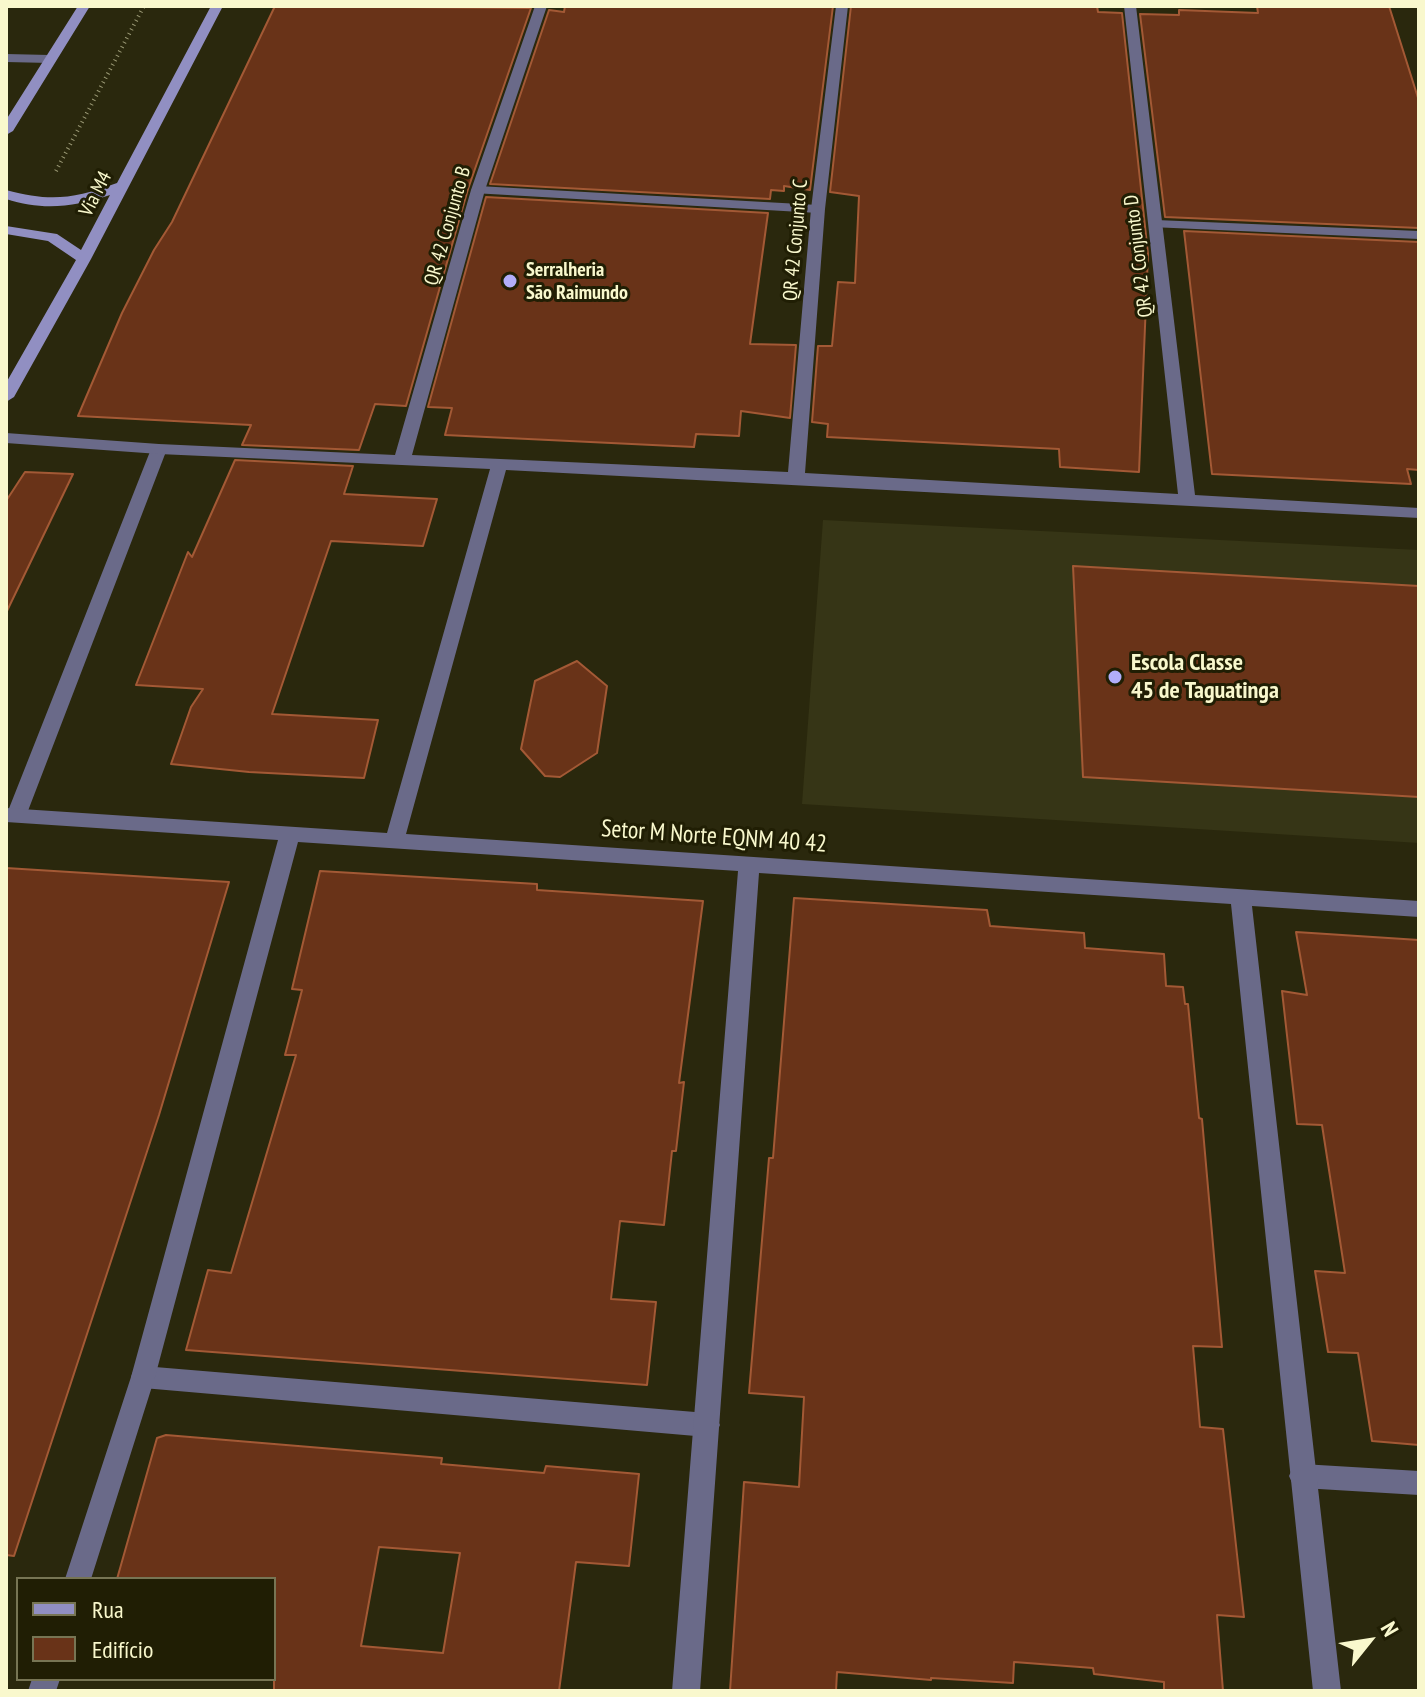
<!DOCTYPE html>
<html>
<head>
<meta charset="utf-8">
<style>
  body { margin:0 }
  #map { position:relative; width:1425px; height:1697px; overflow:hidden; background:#2a280d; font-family:"PT Sans Narrow",sans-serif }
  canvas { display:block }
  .frame { position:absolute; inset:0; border:8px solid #f9f8cd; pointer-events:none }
  .legend { position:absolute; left:16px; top:1577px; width:260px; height:104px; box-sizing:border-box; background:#201e04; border:2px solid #777554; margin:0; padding:10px 14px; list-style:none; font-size:24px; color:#f9f8cd }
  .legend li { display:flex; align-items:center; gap:16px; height:40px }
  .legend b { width:40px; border:2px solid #777554 }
  .north { position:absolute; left:1329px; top:1601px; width:80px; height:80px; -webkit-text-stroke:6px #201e04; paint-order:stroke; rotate:60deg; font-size:22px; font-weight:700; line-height:32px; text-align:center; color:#f9f8cd }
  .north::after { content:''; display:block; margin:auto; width:28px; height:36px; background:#f9f8cd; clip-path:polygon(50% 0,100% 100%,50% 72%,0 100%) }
</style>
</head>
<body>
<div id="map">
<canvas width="1425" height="1697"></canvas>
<div class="frame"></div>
<ul class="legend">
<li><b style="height:10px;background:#918fc2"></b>Rua</li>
<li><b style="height:22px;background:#693318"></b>Edifício</li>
</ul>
<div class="north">N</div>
</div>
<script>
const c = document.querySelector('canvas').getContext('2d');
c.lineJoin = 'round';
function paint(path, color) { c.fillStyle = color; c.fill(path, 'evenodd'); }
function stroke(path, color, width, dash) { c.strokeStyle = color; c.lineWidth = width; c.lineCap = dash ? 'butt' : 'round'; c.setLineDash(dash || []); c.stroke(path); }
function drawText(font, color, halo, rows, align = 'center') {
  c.font = font + ' "PT Sans Narrow",sans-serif'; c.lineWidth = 6; c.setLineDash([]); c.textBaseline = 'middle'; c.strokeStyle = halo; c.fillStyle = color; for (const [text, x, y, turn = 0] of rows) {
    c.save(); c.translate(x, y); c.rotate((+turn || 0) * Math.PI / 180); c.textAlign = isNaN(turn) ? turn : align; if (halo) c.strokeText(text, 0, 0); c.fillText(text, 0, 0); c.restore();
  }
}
paint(new Path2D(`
  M823 520 1419 550V843L802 804Z`), '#363516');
const building = new Path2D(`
  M275 6 531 8 468 189 406 406 375 404 359 450 242 445 251 425 78 416 122 313 154 250 172 222Z
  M565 6H833L810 190 784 186V191L771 190 770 199 490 184 549 10 564 12Z
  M851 6H1097L1098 12 1122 13 1148 254 1139 472 1060 467 1059 449 827 437 828 424 812 422 818 346H832L838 282 855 283 859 196 830 192Z
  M1257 6H1389L1419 101V228L1165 217 1140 14 1179 15V10L1258 13Z
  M486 197 768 213 750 344 796 345 790 418 741 411 739 436 696 434 694 447 445 435 452 408 428 407Z
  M1184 231 1419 242V470L1407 469 1411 484 1212 474Z
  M235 460 353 466 344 494 437 499 423 546 331 541 272 714 378 720 364 778 249 772 171 764 191 707 203 689 136 685 188 552 192 557Z
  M25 472 73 474 6 613V501Z
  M1073 566 1419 586V797L1083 777Z
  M577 661 607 686 597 753 560 777 545 776 521 749 535 681Z
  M6 868 229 882 159 1115 14 1556 6 1555Z
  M320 871 537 884V890L703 901 679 1083 684 1082 676 1151H672L664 1225 620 1221 611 1299 656 1302 647 1385 186 1350 208 1270 231 1273 296 1055H285L302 990 292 989Z
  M794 898 987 910 990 926 1084 933 1085 948 1164 954 1166 986 1183 987 1185 1004H1188L1199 1118 1202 1119 1222 1347 1193 1346 1200 1427 1223 1429 1244 1617 1217 1615 1223 1691H1164V1682L1094 1674 1093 1668 1014 1662 1013 1683 931 1678V1680L837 1672 836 1691H730L744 1482 799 1487 804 1397 749 1393 769 1158H773Z
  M1296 932 1419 940V1445L1372 1441 1358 1353 1328 1352 1315 1271 1345 1273 1322 1125 1297 1124 1282 991 1307 995Z
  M166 1435 442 1458 441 1464 544 1473 546 1466 639 1474 629 1566 576 1562 559 1691H274V1579H117L157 1438ZM379 1547 460 1553 443 1653 361 1646Z`);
paint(building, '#693318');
stroke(building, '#a35935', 2);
stroke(new Path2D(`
  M56 171 144 6`), '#9b9975', 4, [1, 4]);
paint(new Path2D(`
  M6 54 50 55 56 59 50 63 6 62Z
  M159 444 167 449 26 816 23 821H9L6 816 151 449Z`), '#6a6a89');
paint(new Path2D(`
  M478 186 818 205 825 209 818 213 473 193 471 190Z
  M1156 220 1419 231V239L1151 227 1149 224Z
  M143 1366 707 1413 716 1417 720 1425 716 1433 707 1437 143 1388 134 1385 131 1377 134 1369Z
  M1302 1464 1419 1471V1495L1302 1488 1293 1485 1289 1476 1293 1467Z`), '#6a6a89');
paint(new Path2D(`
  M535 6H547L485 190 412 455 788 472 811 209 836 6H848L825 209 805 473 1178 494 1124 6H1136L1195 495 1419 508V518L506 470 406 834 1419 901V917L1252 906 1341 1691H1313L1231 904 759 873 700 1691H672L738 871 298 842 155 1377 91 1579H65L131 1377 278 840 6 822V808L387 833 490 469 159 454 6 443V433L159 444 395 455 471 190Z
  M32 1679H60L56 1691H28Z`), '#6a6a89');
paint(new Path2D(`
  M78 6H90L13 131 6 135V120Z
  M211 6H223L91 259 14 397 6 402V383L76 260 48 241 6 234V226L57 234 81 250 110 195C74 207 43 211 6 199V190C51 202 73 199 117 183Z`), '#918fc2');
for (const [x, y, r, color] of [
  [510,281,8,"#b1adfa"],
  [1115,677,8,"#b1adfa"]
]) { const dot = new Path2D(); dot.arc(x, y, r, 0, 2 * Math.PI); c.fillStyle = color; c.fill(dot); stroke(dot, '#201e04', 3); }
drawText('20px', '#f9f8cd', '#201e04', [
  ["Via M4",96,194,-63],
  ["QR 42 Conjunto B",448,226,-74],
  ["QR 42 Conjunto C",796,240,-85],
  ["QR 42 Conjunto D",1139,256,-97]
]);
drawText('bold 20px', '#f9f8cd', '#201e04', [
  ["Serralheria",526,270],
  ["São Raimundo",526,293]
], 'left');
drawText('bold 24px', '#f9f8cd', '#201e04', [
  ["Escola Classe",1131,663],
  ["45 de Taguatinga",1131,691]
], 'left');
drawText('24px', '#f9f8cd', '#201e04', [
  ["Setor M Norte EQNM 40 42",714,837,4]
]);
</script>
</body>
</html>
